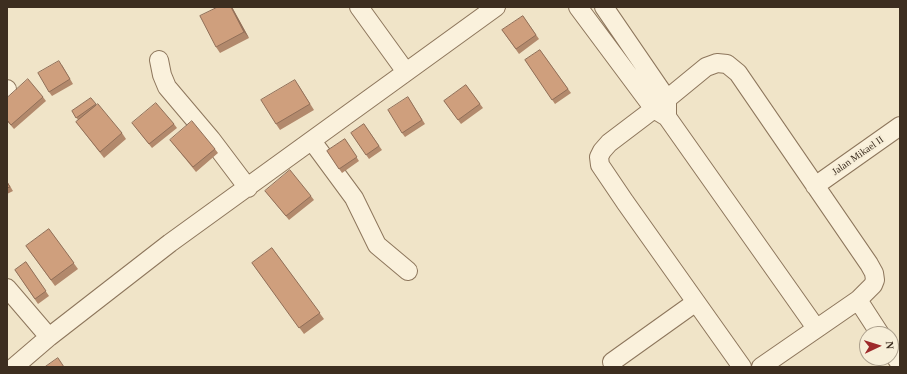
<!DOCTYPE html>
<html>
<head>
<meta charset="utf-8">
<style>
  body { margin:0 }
  #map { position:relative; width:907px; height:374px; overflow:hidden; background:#f0e4c8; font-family:"Times New Roman",serif }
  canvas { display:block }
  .frame { position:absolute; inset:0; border:8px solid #3d2e20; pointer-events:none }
  .north { position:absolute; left:859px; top:326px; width:40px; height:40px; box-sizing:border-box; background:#f7eed8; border:1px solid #ada18e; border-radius:50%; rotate:86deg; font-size:11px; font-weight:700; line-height:16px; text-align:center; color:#3d2e20 }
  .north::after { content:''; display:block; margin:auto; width:14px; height:18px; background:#9e2a2b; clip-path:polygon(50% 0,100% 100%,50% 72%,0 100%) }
</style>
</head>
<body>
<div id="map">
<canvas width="907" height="374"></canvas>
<div class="frame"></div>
<div class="north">N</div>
</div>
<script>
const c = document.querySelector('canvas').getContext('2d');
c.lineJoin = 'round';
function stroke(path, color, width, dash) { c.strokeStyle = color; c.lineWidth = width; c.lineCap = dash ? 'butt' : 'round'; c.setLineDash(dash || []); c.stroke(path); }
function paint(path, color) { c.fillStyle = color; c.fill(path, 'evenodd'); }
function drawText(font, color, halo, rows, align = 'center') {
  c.font = font + ' "Times New Roman",serif'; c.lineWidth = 4; c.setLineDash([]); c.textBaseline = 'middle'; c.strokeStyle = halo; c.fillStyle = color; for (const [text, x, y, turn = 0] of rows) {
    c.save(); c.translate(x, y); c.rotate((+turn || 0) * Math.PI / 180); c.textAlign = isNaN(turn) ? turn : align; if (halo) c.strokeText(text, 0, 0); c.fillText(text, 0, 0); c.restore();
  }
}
const minor = new Path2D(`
  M359 7 406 72
  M578 7 654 109 667 117V99L604 7
  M159 60 162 75 167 87 211 139 248 188
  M7 90V89
  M667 117 816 328
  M312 141 354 198 377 245 408 271
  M815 186 900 126
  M7 288 49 337
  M858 300 880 334
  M891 350 900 364
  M612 362 696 302
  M14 367 49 337 170 243 496 7
  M742 367 625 202 600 165 599 157 602 151 609 143 667 99 706 67 717 63 727 64 738 73 869 264 874 273 875 280 873 285 858 300 761 367`);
stroke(minor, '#8d765c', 20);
stroke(minor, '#faf1dc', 18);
paint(new Path2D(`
  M232 7 249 38 220 53 216 47Z
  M523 16 539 39 519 54 502 30Z
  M540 50 571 93 555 104 525 60Z
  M62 65 73 84 52 96 49 92Z
  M466 85 483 108 461 124 444 101Z
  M299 86 314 110 280 130 276 124Z
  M43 97 46 101 14 129 7 121V98Z
  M408 97 425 124 405 137 402 133Z
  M91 98 96 106 122 133 126 139 104 158 76 122 78 120 72 111Z
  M132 123 174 124 177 128 152 148Z
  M364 124 382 150 369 159 351 133Z
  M345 139 359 161 342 173 327 151Z
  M170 140 215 149 218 153 196 172Z
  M7 181 13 191 7 194Z
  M265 191 311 196 314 200 289 220Z
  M49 229 78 269 55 286 26 246Z
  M272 248 324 319 304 334 252 263Z
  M26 262 49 296 38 304 15 270Z`), '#b2896c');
paint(new Path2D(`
  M231 7H232L249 38 244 32Z`), '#916f58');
const building = new Path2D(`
  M218 7H231L244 32 216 47 200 16Z
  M523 16 536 35 516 49 502 30Z
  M540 50 568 89 552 100 525 60Z
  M59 61 70 79 49 92 38 73Z
  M28 79 43 97 11 125 7 120V98Z
  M295 80 310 104 276 124 261 100Z
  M466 85 480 104 458 120 444 101Z
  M408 97 422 120 402 133 388 110Z
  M91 98 96 104 76 118 72 111Z
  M156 103 174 124 149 144 132 123Z
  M98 104 122 133 100 152 76 122Z
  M192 121 215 149 193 167 170 140Z
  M364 124 379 146 366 155 351 133Z
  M345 139 357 157 339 169 327 151Z
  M290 170 311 196 286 216 265 191Z
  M7 182 10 187 7 188Z
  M49 229 74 263 51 280 26 246Z
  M272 248 320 313 299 328 252 263Z
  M26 262 46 291 35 299 15 270Z
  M58 358 64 367H45Z`);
paint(building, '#cf9f7d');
stroke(building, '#916f58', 1);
drawText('10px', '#3d2e20', '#f7eed8', [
  ["Jalan Mikael II",858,156,-35]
]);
</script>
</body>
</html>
